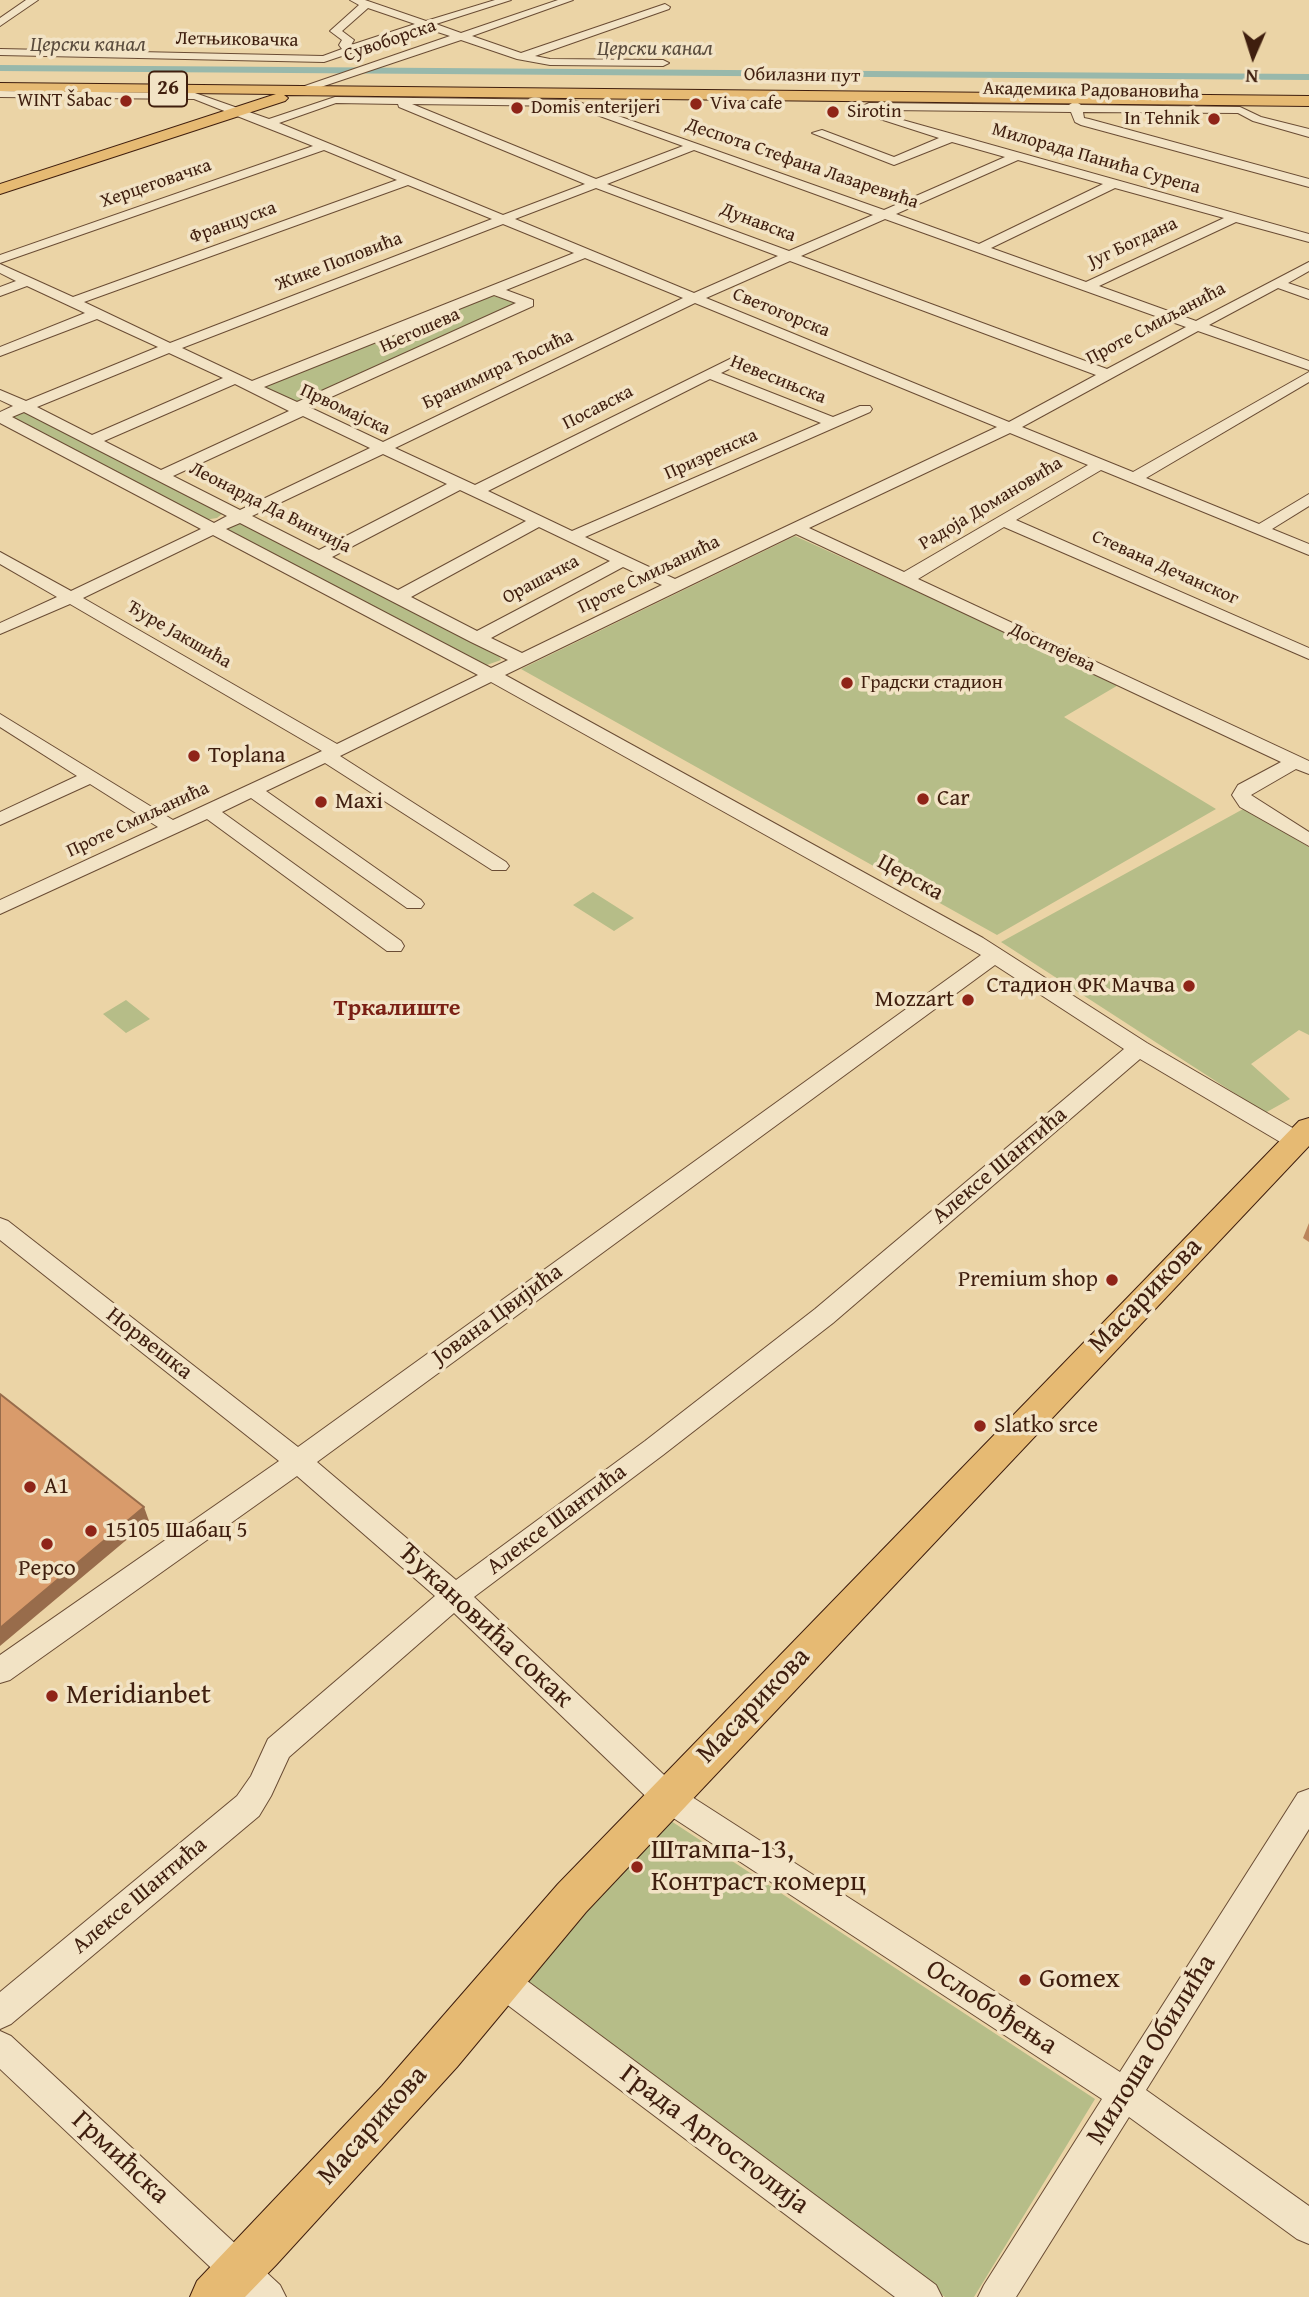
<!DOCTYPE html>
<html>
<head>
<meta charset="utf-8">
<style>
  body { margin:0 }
  #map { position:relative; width:1309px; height:2297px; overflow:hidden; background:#ebd4a6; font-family:"Gentium Book Plus",serif }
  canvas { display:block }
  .north { position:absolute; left:1218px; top:21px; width:70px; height:70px; -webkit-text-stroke:5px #f2e3c5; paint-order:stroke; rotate:183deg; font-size:19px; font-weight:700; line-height:28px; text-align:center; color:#3f1e0e }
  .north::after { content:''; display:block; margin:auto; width:24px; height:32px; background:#3f1e0e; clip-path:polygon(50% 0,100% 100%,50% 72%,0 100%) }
</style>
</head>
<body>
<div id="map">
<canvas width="1309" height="2297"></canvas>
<div class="north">N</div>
</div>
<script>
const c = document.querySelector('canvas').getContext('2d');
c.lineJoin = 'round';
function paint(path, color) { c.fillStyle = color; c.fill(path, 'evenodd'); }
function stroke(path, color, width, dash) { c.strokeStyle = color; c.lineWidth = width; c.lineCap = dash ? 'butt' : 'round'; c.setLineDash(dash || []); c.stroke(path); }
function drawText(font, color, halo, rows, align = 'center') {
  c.font = font + ' "Gentium Book Plus",serif'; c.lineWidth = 7; c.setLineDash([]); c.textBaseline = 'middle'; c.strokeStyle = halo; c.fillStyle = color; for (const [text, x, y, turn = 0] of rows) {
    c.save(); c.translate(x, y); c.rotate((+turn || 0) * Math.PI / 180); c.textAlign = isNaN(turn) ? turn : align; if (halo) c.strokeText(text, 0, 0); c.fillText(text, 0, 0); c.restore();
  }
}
paint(new Path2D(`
  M486 294 519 303 295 403 262 388 263 385Z
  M22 412H28L222 514 217 518 204 520 10 416Z
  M240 522 499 656 501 660 484 666 222 530Z
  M795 536 1120 684 1064 717 1216 809 997 935 521 669Z
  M1245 808 1309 847V1035L1299 1030 1251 1064 1290 1099 1265 1113 1001 942Z
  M593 892 634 918 614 931 573 905Z
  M126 1000 150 1019 126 1033 103 1014Z
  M671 1821 1095 2099 974 2297H945L512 1988Z`), '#b6bd88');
paint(new Path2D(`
  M0 65 1309 74V80L0 71Z`), '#98b8ab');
const minor = new Path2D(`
  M26 0H38L0 26V18Z
  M350 0H365L426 21 495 0H511L436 24 461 33 558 0H573L472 36 521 53 665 4 670 7 669 9 535 56 550 59 663 60 669 63 663 66 550 65 517 59 461 40 303 93 297 90 299 88 450 36 425 28 324 62 0 55V49L323 56 342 49 339 45 342 40 330 31 359 5ZM368 8 415 24 351 45 354 40 342 31Z
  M0 91 195 93 269 119 335 97 573 100 884 210 1005 157 952 142 894 165 812 133 822 130 894 157 939 138 880 119 876 110 863 106 869 103 1069 105 1075 101 1081 105 1240 107 1261 117 1309 129V137L1253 121 1238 113 1083 112 1084 118 1089 119 1309 179V187L1081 125 1075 122 1071 112 888 110 889 115 899 119 1309 234V242L1236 222 1099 286 1196 321 1309 262V271L1288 283 1309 290V299L1278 288 1209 325 1309 361V370L1198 331 1022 427 1133 472 1309 372V382L1146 478 1259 524 1309 494V506L1272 529 1309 544V555L1101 470 1016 520 1309 648V659L1004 527 918 579 1309 761V774L1296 769 1251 795 1309 832V846L1240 807 1232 795 1238 785 1281 762 796 534 505 675 983 938 1147 1043 1303 1134 1306 1140 1303 1146 1295 1148 1287 1146 1140 1059 833 1323 663 1455 474 1597 678 1788 1120 2072 1298 1793 1309 1789V1829L1146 2090 1309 2206V2244L1297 2239 1129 2117 1016 2297H978L984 2285 1102 2099 658 1808 454 1613 289 1757 271 1796 259 1816 11 2024 0 2029V1992L237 1796 251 1776 268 1739 435 1596 297 1476 10 1680 0 1683V1655L279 1461 0 1240V1218L8 1221 298 1447 981 955 491 682 340 756 506 862 509 866 506 870H492L325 763 266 791 421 900 424 904 421 908H407L251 798 222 812 401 941 404 946 401 951H387L207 819 0 914V900L158 827 90 784 0 825V812L77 776 0 727V714L173 820 322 751 70 604 0 634V623L57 597 0 564V552L71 591 201 529 0 423V412L13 406 0 400V390L26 401 158 347 97 319 0 356V347L85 313 27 286 0 296V287L16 281 0 273V264L73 297 397 180 324 150 0 263V255L313 146 194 99 0 97ZM336 103 398 104 399 107 585 184 503 215 279 123ZM412 104 572 106 683 146 596 179ZM694 150 873 215 789 251 607 184ZM1018 160 1103 184 979 244 896 214ZM408 185 492 219 170 343 84 302ZM596 188 778 256 694 293 515 219ZM1115 188 1224 218 1086 282 991 248ZM885 219 1186 327 1107 369 801 256ZM503 224 574 253 252 381 182 348ZM585 258 683 298 383 442 309 407 533 306V300L506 290ZM790 261 1096 375 1009 422 706 298ZM494 295 516 303 297 402 264 387ZM695 303 997 427 675 579 585 537 870 412 872 409 870 406H860L833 417 721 373 743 362V356L738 355 475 485 395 448ZM169 353 223 378 92 435 37 407ZM710 379 821 423 572 531 488 491ZM235 384 289 411 161 470 104 441ZM24 412 227 516 214 523 12 417ZM303 416 370 448 240 510 173 476ZM1010 433 1088 465 904 572 809 528ZM383 454 447 484 319 550 252 516ZM460 490 526 521 398 590 332 557ZM240 523 471 642 508 660 491 668 226 529ZM539 527 610 561 477 631 411 597ZM213 535 478 675 337 744 83 598ZM623 567 662 585 522 653 491 638ZM995 965 1124 1049 815 1309 645 1441 456 1580 317 1462Z
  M504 1967 515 1972 936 2285 942 2297H895L493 1994 488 1983 493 1972Z
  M0 2031 11 2036 280 2285 286 2297H242L0 2069Z`);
const major = new Path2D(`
  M0 83 1309 96V106L284 95 288 98 285 101 0 194V184L276 94 0 91Z
  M1309 1118V1146L586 1912 457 2067 276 2265 245 2297H190L197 2281 382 2086 558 1884 1299 1121Z`);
stroke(minor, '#6a4c34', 2);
stroke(major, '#3f1e0e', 2);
paint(minor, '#f2e3c5');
paint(major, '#e6ba73');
paint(new Path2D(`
  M1309 1223V1242L1303 1238Z`), '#bb855c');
paint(new Path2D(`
  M144 1507 149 1521 0 1646V1628Z`), '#986c4b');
const building = new Path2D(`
  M0 1394 144 1507 0 1628Z`);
paint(building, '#d99b6b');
stroke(building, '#986c4b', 2);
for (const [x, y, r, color] of [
  [126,101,7,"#8f2418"],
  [696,104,7,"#8f2418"],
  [517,108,7,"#8f2418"],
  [833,112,7,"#8f2418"],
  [1214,119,7,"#8f2418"],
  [847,683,7,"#8f2418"],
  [194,756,7,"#8f2418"],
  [923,799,7,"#8f2418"],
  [321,802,7,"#8f2418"],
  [1189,986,7,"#8f2418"],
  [968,1000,7,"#8f2418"],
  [1112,1280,7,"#8f2418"],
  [980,1426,7,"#8f2418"],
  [30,1487,7,"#8f2418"],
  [91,1531,7,"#8f2418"],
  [47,1544,7,"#8f2418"],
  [52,1696,7,"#8f2418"],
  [637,1867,7,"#8f2418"],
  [1025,1980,7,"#8f2418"]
]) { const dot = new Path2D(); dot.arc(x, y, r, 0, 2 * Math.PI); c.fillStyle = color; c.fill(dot); stroke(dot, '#f2e3c5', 2.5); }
drawText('19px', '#3f1e0e', '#f2e3c5', [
  ["Летњиковачка",237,40,1],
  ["Сувоборска",390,41,-19],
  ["Обилазни пут",802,76,1],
  ["Академика Радовановића",1091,91,1],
  ["Милорада Панића Сурепа",1096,159,16],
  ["Деспота Стефана Лазаревића",802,164,19],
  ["Херцеговачка",156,184,-19],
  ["Француска",233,223,-20],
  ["Дунавска",758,223,21],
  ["Југ Богдана",1133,243,-25],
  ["Жике Поповића",339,262,-21],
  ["Светогорска",781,313,22],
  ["Проте Смиљанића",1156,324,-28],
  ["Његошева",420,331,-24],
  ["Бранимира Ћосића",498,370,-25],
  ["Невесињска",778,380,22],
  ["Посавска",598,408,-27],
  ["Првомајска",345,410,25],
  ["Призренска",711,455,-24],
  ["Радоја Домановића",991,504,-31],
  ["Леонарда Да Винчија",270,508,27],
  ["Стевана Дечанског",1165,568,24],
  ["Проте Смиљанића",649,575,-26],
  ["Орашачка",541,580,-28],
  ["Ђуре Јакшића",179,635,30],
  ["Доситејева",1052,648,25],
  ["Проте Смиљанића",138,820,-25]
]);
drawText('19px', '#3f1e0e', '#f2e3c5', [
  ["WINT Šabac",112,101,"right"],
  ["Viva cafe",710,104],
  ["Domis enterijeri",531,108],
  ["Sirotin",847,112],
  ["In Tehnik",1200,119,"right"],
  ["Градски стадион",861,683]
], 'left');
drawText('italic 21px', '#5a4c3d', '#f2e3c5', [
  ["Церски канал",88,46],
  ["Церски канал",655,50]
]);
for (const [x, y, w] of [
  [168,89,38]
]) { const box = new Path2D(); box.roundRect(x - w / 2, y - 17.5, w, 35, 5); c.fillStyle = '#f2e3c5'; c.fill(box); stroke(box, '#3f1e0e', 2); }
drawText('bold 21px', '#3f1e0e', null, [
  ["26",168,89]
]);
drawText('23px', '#3f1e0e', '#f2e3c5', [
  ["Toplana",208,756],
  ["Car",937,799],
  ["Maxi",335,802],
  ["Стадион ФК Мачва",1175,986,"right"],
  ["Mozzart",954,1000,"right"],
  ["Premium shop",1098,1280,"right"],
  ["Slatko srce",994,1426],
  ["A1",44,1487],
  ["15105 Шабац 5",105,1531],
  ["Pepco",47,1569,"center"]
], 'left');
drawText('23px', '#3f1e0e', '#f2e3c5', [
  ["Церска",910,878,29],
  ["Алексе Шантића",1000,1166,-40],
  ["Јована Цвијића",498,1315,-36],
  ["Норвешка",149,1344,38],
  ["Алексе Шантића",557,1520,-37],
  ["Алексе Шантића",140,1896,-40]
]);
drawText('bold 24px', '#7a1f14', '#f2e3c5', [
  ["Тркалиште",397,1009]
]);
drawText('28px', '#3f1e0e', '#f2e3c5', [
  ["Масарикова",1146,1296,-46],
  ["Ђукановића сокак",485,1626,43],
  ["Масарикова",754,1706,-46],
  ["Ослобођења",991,2008,33],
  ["Милоша Обилића",1152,2050,-58],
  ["Масарикова",373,2126,-48],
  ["Града Аргостолија",714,2140,37],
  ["Грмићска",120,2158,43]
]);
drawText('28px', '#3f1e0e', '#f2e3c5', [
  ["Meridianbet",66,1696],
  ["Штампа-13,",651,1851],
  ["Контраст комерц",651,1883],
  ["Gomex",1039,1980]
], 'left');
</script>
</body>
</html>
